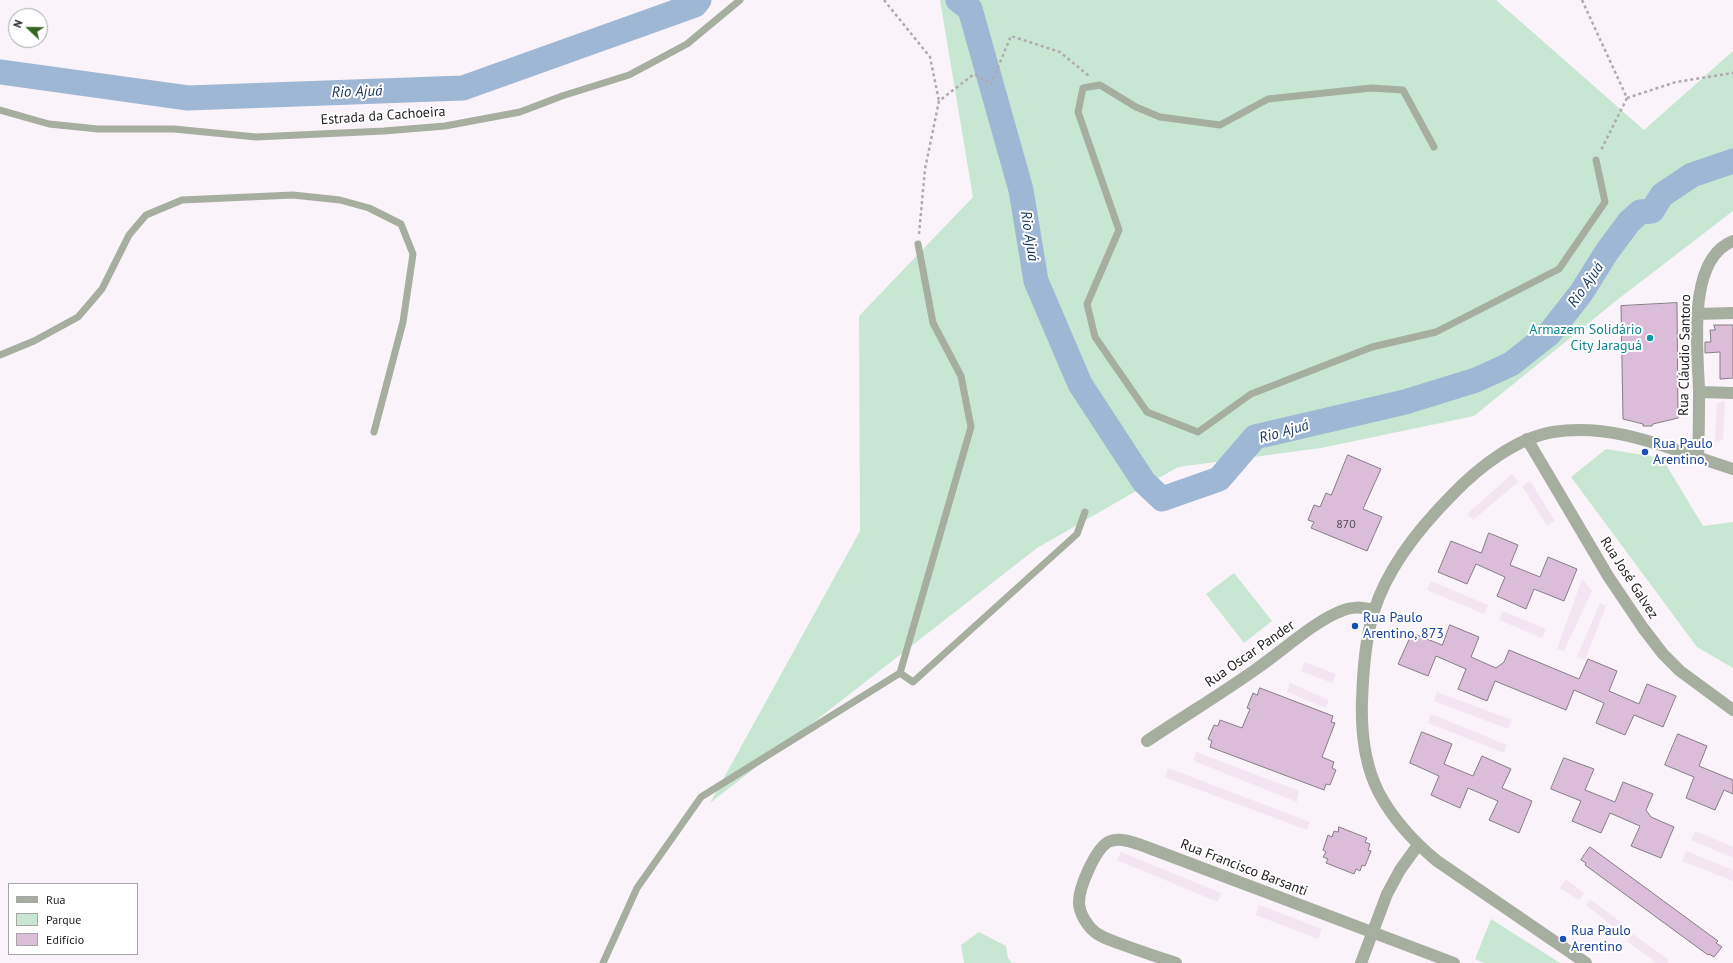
<!DOCTYPE html>
<html>
<head>
<meta charset="utf-8">
<style>
  body { margin:0 }
  #map { position:relative; width:1733px; height:963px; overflow:hidden; background:#faf3fa; font-family:"PT Sans",sans-serif }
  canvas { display:block }
  .legend { position:absolute; left:8px; top:883px; width:130px; height:72px; box-sizing:border-box; background:#fff; border:1px solid #a7a6a7; margin:0; padding:5px 7px; list-style:none; font-size:12px; color:#232022 }
  .legend li { display:flex; align-items:center; gap:8px; height:20px }
  .legend b { width:20px; border:1px solid #a7a6a7 }
  .north { position:absolute; left:8px; top:8px; width:40px; height:40px; box-sizing:border-box; background:#fff; border:1px solid #a7a6a7; border-radius:50%; rotate:292deg; font-size:11px; font-weight:700; line-height:16px; text-align:center; color:#232022 }
  .north::after { content:''; display:block; margin:auto; width:14px; height:18px; background:#356322; clip-path:polygon(50% 0,100% 100%,50% 72%,0 100%) }
</style>
</head>
<body>
<div id="map">
<canvas width="1733" height="963"></canvas>
<ul class="legend">
<li><b style="height:5px;background:#a6ae9f"></b>Rua</li>
<li><b style="height:11px;background:#c7e7d3"></b>Parque</li>
<li><b style="height:11px;background:#dbbdd9"></b>Edifício</li>
</ul>
<div class="north">N</div>
</div>
<script>
const c = document.querySelector('canvas').getContext('2d');
c.lineJoin = 'round';
function paint(path, color) { c.fillStyle = color; c.fill(path, 'evenodd'); }
function stroke(path, color, width, dash) { c.strokeStyle = color; c.lineWidth = width; c.lineCap = dash ? 'butt' : 'round'; c.setLineDash(dash || []); c.stroke(path); }
function drawText(font, color, halo, rows, align = 'center') {
  c.font = font + ' "PT Sans",sans-serif'; c.lineWidth = 4; c.setLineDash([]); c.textBaseline = 'middle'; c.strokeStyle = halo; c.fillStyle = color; for (const [text, x, y, turn = 0] of rows) {
    c.save(); c.translate(x, y); c.rotate((+turn || 0) * Math.PI / 180); c.textAlign = isNaN(turn) ? turn : align; if (halo) c.strokeText(text, 0, 0); c.fillText(text, 0, 0); c.restore();
  }
}
paint(new Path2D(`
  M1725 401 1723 440 1715 442 1717 403Z
  M1512 474 1518 482 1473 520 1467 514Z
  M1530 481 1555 521 1547 526 1522 486Z
  M1582 579 1592 591 1564 651 1557 649Z
  M1431 581 1488 605 1484 614 1427 590Z
  M1600 603 1606 606 1585 660 1577 657Z
  M1503 611 1546 629 1542 638 1499 620Z
  M1305 662 1336 674 1332 683 1301 671Z
  M1290 683 1329 700 1326 708 1287 692Z
  M1437 692 1512 720 1508 729 1434 701Z
  M1431 714 1507 745 1504 753 1428 723Z
  M1196 752 1299 791 1297 802 1194 761Z
  M1168 768 1310 822 1307 830 1165 777Z
  M1695 831 1733 847V858L1691 840Z
  M1686 851 1733 870V881L1682 861Z
  M1121 852 1221 893 1218 902 1117 860Z
  M1566 879 1584 893 1579 900 1560 888Z
  M1590 899 1626 926 1621 933 1586 905Z
  M1259 905 1322 929 1318 939 1256 915Z
  M1633 934 1669 960 1667 963H1657L1627 941Z`), '#f3e5f2');
paint(new Path2D(`
  M940 0H1496L1644 130 1733 51V211L1617 300 1474 416 1321 448 1178 467 1037 548 710 803 860 531 859 316 973 197Z
  M1606 449 1662 458 1703 526 1733 522V668L1697 647 1571 477Z
  M1234 573 1272 621 1244 643 1206 594Z
  M1491 919 1560 963H1484L1475 959Z
  M979 932 1006 946 1008 958 1012 963H964L961 945Z`), '#c7e7d3');
stroke(new Path2D(`
  M958 0 970 9 1021 190 1036 281 1080 384 1144 482 1162 499 1219 479 1255 437 1405 402 1476 380 1511 364 1549 334 1581 293 1606 253 1629 222 1640 212 1652 211 1662 195 1692 175 1733 161
  M0 72 188 98 463 88 695 5 699 0`), '#9eb7d5', 25);
const building = new Path2D(`
  M1677 303 1678 418 1653 424 1652 426H1643V424L1623 419 1621 306Z
  M1714 325H1733V378L1720 379V352L1705 353V342H1711L1710 330H1715Z
  M1348 455 1381 469 1363 509 1382 517 1367 551 1311 528 1314 522 1308 520 1314 505 1320 507 1326 493 1331 495Z
  M1489 533 1518 545 1510 565 1540 577 1548 557 1577 569 1564 601 1534 589 1526 609 1497 596 1505 577 1476 564 1467 584 1438 572 1451 541 1481 553Z
  M1450 625 1479 637 1471 657 1496 668 1504 662 1509 650 1579 679 1588 659 1617 671 1609 691 1639 704 1647 684 1676 696 1663 727 1634 715 1625 735 1596 723 1604 703 1574 690 1566 710 1495 681 1487 701 1458 689 1466 669 1436 656 1428 676 1398 664 1412 633 1442 645Z
  M1260 688 1333 716 1331 722 1335 723 1322 757 1334 762 1332 768 1336 770 1330 785 1326 784 1324 790 1210 747 1212 741 1208 739 1214 725 1218 726 1220 720 1242 728 1250 709 1247 708 1253 693 1257 695Z
  M1422 732 1452 744 1444 764 1473 776 1482 756 1511 769 1502 788 1532 801 1519 833 1489 820 1498 801 1468 788 1460 808 1431 795 1439 776 1410 763Z
  M1678 734 1707 746 1699 766 1733 780V794L1724 790 1715 810 1686 798 1694 777 1665 765Z
  M1564 758 1594 769 1585 790 1615 802 1623 782 1653 794 1646 810 1651 817 1674 827 1661 858 1631 846 1640 826 1610 813 1601 833 1572 821 1581 801 1551 789Z
  M1339 827 1367 838 1365 842 1370 844 1368 850 1371 851 1365 866 1362 865 1360 871 1356 869 1354 874 1326 863 1328 859 1323 857 1326 852 1323 850 1328 835 1332 837 1334 831 1338 832Z
  M1590 847 1718 941 1716 943 1722 947 1714 957 1709 954 1708 955 1585 865 1586 863 1581 860Z`);
paint(building, '#dbbdd9');
stroke(building, '#847e84', 1);
stroke(new Path2D(`
  M884 0 930 57 939 101
  M1582 0 1627 98 1600 152
  M1627 98 1676 82 1733 73
  M919 234 925 169 939 101 974 74 991 84 1011 36 1060 52 1089 76`), '#b0aab0', 2.5, [3, 3]);
stroke(new Path2D(`
  M0 110 49 124 98 129H174L256 137 384 131 445 126 520 112 562 96 629 75 687 44 740 0
  M1434 147 1403 90 1371 88 1268 99 1220 125 1160 117 1136 107 1100 85 1083 88 1078 112 1119 230 1087 304 1095 337 1147 412 1198 432 1251 394 1372 347 1436 332 1559 269 1605 202 1596 160
  M0 355 34 341 78 317 102 289 129 235 146 215 182 200 293 195 340 200 369 208 401 224 413 254 403 322 374 432
  M900 673 913 682 1077 534 1085 512
  M603 963 637 888 701 797 900 673 971 427 961 376 933 323 918 244`), '#a6ae9f', 7);
stroke(new Path2D(`
  M1697 314 1733 313
  M1699 392 1733 393
  M1527 439 1608 576 1643 628 1663 654 1680 671 1733 710
  M1698 458C1699 435 1699 413 1699 391 1698 350 1686 259 1733 241
  M1147 741C1184 716 1223 693 1259 667 1282 651 1314 622 1339 612 1352 606 1361 607 1374 610
  M1176 963C1158 957 1139 951 1121 944 1113 941 1103 938 1096 933 1087 926 1079 913 1079 902 1079 887 1095 850 1108 842 1120 836 1138 844 1149 848L1454 963
  M1361 963 1387 894 1400 870 1418 845
  M1586 963 1437 861C1414 842 1393 819 1379 793 1364 764 1361 732 1362 701 1363 671 1365 640 1374 611 1388 566 1420 527 1453 494 1478 468 1516 438 1553 432 1616 422 1674 451 1733 469`), '#a6ae9f', 12);
for (const [x, y, r, color] of [
  [1650,338,4,"#0f9aa8"],
  [1645,452,4,"#1a4fb4"],
  [1355,626,4,"#1a4fb4"],
  [1563,939,4,"#1a4fb4"]
]) { const dot = new Path2D(); dot.arc(x, y, r, 0, 2 * Math.PI); c.fillStyle = color; c.fill(dot); stroke(dot, '#fff', 1.5); }
drawText('12px', '#514750', null, [
  ["870",1346,525]
]);
drawText('14px', '#232022', '#fff', [
  ["Estrada da Cachoeira",383,116,-4],
  ["Rua Cláudio Santoro",1685,355,-89],
  ["Rua José Galvez",1629,578,57],
  ["Rua Oscar Pander",1250,654,-35],
  ["Rua Francisco Barsanti",1244,868,21]
]);
drawText('14px', '#0d838f', '#fff', [
  ["Armazem Solidário",1642,330],
  ["City Jaraguá",1642,346]
], 'right');
drawText('14px', '#164399', '#fff', [
  ["Rua Paulo",1653,444],
  ["Arentino,",1653,460],
  ["Rua Paulo",1363,618],
  ["Arentino, 873",1363,634],
  ["Rua Paulo",1571,931],
  ["Arentino",1571,947]
], 'left');
drawText('italic 15px', '#13365e', '#fff', [
  ["Rio Ajuá",357,92,-2],
  ["Rio Ajuá",1029,236,81],
  ["Rio Ajuá",1586,285,-55],
  ["Rio Ajuá",1284,432,-16]
]);
</script>
</body>
</html>
